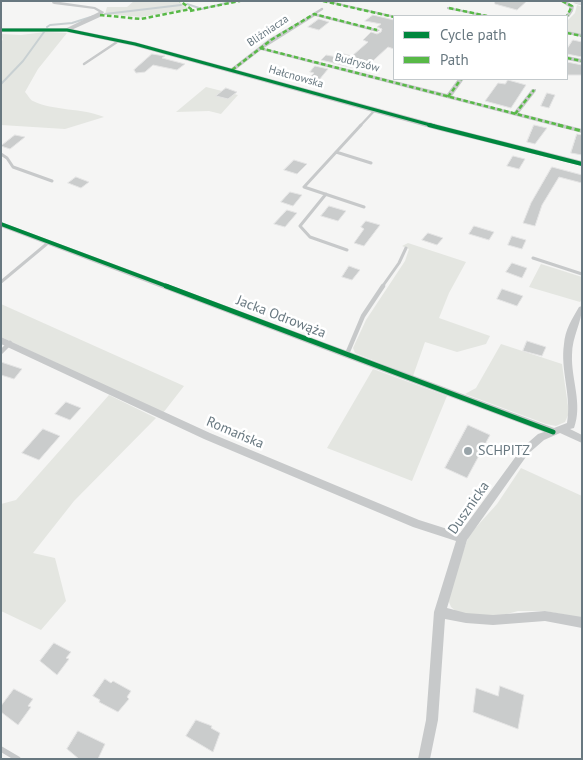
<!DOCTYPE html>
<html>
<head>
<meta charset="utf-8">
<style>
  body { margin:0 }
  #map { position:relative; width:583px; height:760px; overflow:hidden; background:#f5f5f4; font-family:"PT Sans",sans-serif }
  canvas { display:block }
  .frame { position:absolute; inset:0; border:2px solid #687880; pointer-events:none }
  .legend { position:absolute; left:393px; top:15px; width:175px; height:65px; box-sizing:border-box; background:#fff; border:1px solid #c3c9cc; margin:0; padding:6px 9px; list-style:none; font-size:15px; color:#687880 }
  .legend li { display:flex; align-items:center; gap:10px; height:25px }
  .legend b { width:25px; border:1px solid #c3c9cc }
</style>
</head>
<body>
<div id="map">
<canvas width="583" height="760"></canvas>
<div class="frame"></div>
<ul class="legend">
<li><b style="height:6px;background:#00873e"></b>Cycle path</li>
<li><b style="height:6px;background:#58b947"></b>Path</li>
</ul>
</div>
<script>
const c = document.querySelector('canvas').getContext('2d');
c.lineJoin = 'round';
function paint(path, color) { c.fillStyle = color; c.fill(path, 'evenodd'); }
function stroke(path, color, width, dash) { c.strokeStyle = color; c.lineWidth = width; c.lineCap = dash ? 'butt' : 'round'; c.setLineDash(dash || []); c.stroke(path); }
function drawText(font, color, halo, rows, align = 'center') {
  c.font = font + ' "PT Sans",sans-serif'; c.lineWidth = 5; c.setLineDash([]); c.textBaseline = 'middle'; c.strokeStyle = halo; c.fillStyle = color; for (const [text, x, y, turn = 0] of rows) {
    c.save(); c.translate(x, y); c.rotate((+turn || 0) * Math.PI / 180); c.textAlign = isNaN(turn) ? turn : align; if (halo) c.strokeText(text, 0, 0); c.fillText(text, 0, 0); c.restore();
  }
}
paint(new Path2D(`
  M134 1H178L188 8 187 10 141 17 105 14 107 7H127Z
  M577 5 582 7V35L567 32V21L575 13Z
  M45 32 67 33 38 69 25 92C28 95 30 100 33 101 53 111 83 108 104 117L65 129 1 125V41L3 40 1 34 21 35Z
  M206 87 238 95 221 114 209 111 176 112Z
  M408 243 466 262 449 293 439 318 490 336 486 344 457 352 425 342 413 376 355 353 353 348 366 320 405 261 409 249 402 246Z
  M541 264 582 277V299L580 302 529 287Z
  M1 304 184 386 163 413 1 337Z
  M501 344 562 364 569 413 565 422 556 426 546 424 465 394 476 388Z
  M373 369 447 396 412 481 327 448Z
  M109 395 156 418 74 501 33 553 55 558 66 601 41 630 1 611V504L16 500Z
  M521 468 582 496V618L545 611H518L496 617 458 613 451 607 447 597 469 535 497 504Z`), '#e4e6e1');
stroke(new Path2D(`
  M187 4 202 9 234 1
  M105 14 181 5
  M47 27 50 25 72 23 94 16
  M1 84 23 61 44 32`), '#c8d0d2', 2);
const building = new Path2D(`
  M495 1H527L517 10 495 4Z
  M373 15 394 20V49L388 47 363 70 321 60 326 55 337 57 340 53 352 56 368 42 363 40 371 32 377 34 381 32 382 29 377 27 381 24 365 21Z
  M319 19 329 22 319 30 308 27Z
  M573 40 582 42V57L567 54V49Z
  M152 54 165 56 162 58 185 64 177 70 153 65 145 72 136 73 134 70Z
  M567 62 582 65V75H567Z
  M315 66 328 69 319 80 309 78 314 73 310 72Z
  M508 80 526 85 511 108 485 101 498 83 505 84Z
  M226 88 237 92 228 99 216 96Z
  M547 93 555 95 549 108 541 106Z
  M534 125 547 128 535 144 527 142Z
  M577 134 582 135V155L571 153Z
  M15 135 25 137 10 149 1 146Z
  M513 156 525 159 519 169 507 166Z
  M294 160 307 164 297 174 284 170Z
  M552 167 582 175V183L559 177 542 205 535 226 523 223 531 203Z
  M76 177 89 182 81 188 68 183Z
  M290 192 302 195 293 206 281 202Z
  M329 206 346 211 338 221 321 216Z
  M287 210 297 213 285 227 274 224Z
  M366 221 380 225 364 246 354 243 364 229 361 227Z
  M474 226 494 232 489 240 469 234Z
  M428 233 443 238 437 245 422 240Z
  M512 236 526 240 522 249 508 245Z
  M512 263 527 268 522 278 506 272Z
  M349 266 360 270 352 280 342 277Z
  M502 289 523 296 517 306 497 299Z
  M527 341 546 347 542 356 523 351Z
  M1 362 22 369 14 379 1 375Z
  M66 402 81 408 70 420 55 414Z
  M468 425 490 435 467 478 445 468Z
  M43 429 60 436 39 460 22 453Z
  M54 643 71 652 66 658 69 659 57 675 40 661Z
  M105 679 111 683 113 681 131 691 127 697 129 699 118 712 99 702 100 700 93 696Z
  M500 686 524 695 518 729 473 712 476 688 498 696Z
  M14 689 33 699 28 706 31 707 18 725 1 712V706Z
  M196 720 212 726 211 728 220 733 213 752 186 736Z
  M78 731 105 744 98 759H79L67 749Z`);
paint(building, '#cacccc');
stroke(building, '#e4e4e4', 1);
const motorway = new Path2D(`
  M573 1H582V5L575 3Z`);
stroke(motorway, '#d1d1d1', 1);
stroke(new Path2D(`
  M314 14 322 9
  M84 64 120 40
  M360 126 375 110`), '#c7c9ca', 2.5);
stroke(new Path2D(`
  M361 125 304 187 364 207
  M336 152 371 163
  M1 154 7 158 13 167 52 181
  M326 194 300 226 310 237 347 250
  M533 258 582 274
  M1 282 49 242
  M382 287 399 263 406 248`), '#c7c9ca', 3);
stroke(new Path2D(`
  M1 352 10 343
  M347 354 363 316 383 286`), '#c7c9ca', 4.5);
stroke(new Path2D(`
  M1 749 18 759`), '#c7c9ca', 5.5);
paint(new Path2D(`
  M53 1 95 7 104 12 102 16 67 32 65 31V29L99 12 94 9 54 4 52 3Z
  M321 1H330L396 16H394V18Z
  M560 1H566L574 6 573 11 569 17 565 16 569 11V7Z
  M449 7 487 15 489 16H481L447 9V7Z
  M314 13 380 30 377 32 315 16 264 48 447 94 458 79H464L452 96 514 112 532 89H536V91L519 113 582 129V133L261 50 234 71 229 70 269 39Z
  M567 31 582 34V37L567 34Z
  M567 56 582 59V63L567 60Z
  M1 222 554 428 567 423C572 396 560 370 564 344 565 330 572 319 579 307L582 306C582 323 572 336 572 355 571 379 583 404 574 428L570 429 582 435V443L560 433 544 440 528 454 467 540 447 608 466 613 493 615 545 611 582 617V628L545 621 493 625 466 623 445 619 438 720 430 759H418L426 720 434 612 456 541 413 527 204 439 1 344V337L210 433 419 520 460 533 522 448 538 434 544 432 336 354 1 227Z`), '#c7c9ca');
paint(new Path2D(`
  M1 28H67L135 42 447 127 582 161V166L441 131 134 46 67 32H1Z`), '#c7c9ca');
paint(motorway, '#dddede');
stroke(new Path2D(`
  M323 1 394 17
  M562 1 572 6 567 16
  M449 8 487 16
  M190 11 240 1
  M100 15 141 19 191 9 180 1
  M567 33 582 36
  M260 48 563 126
  M567 58 582 61
  M232 70 271 40 314 14 377 30
  M448 97 461 79
  M515 114 534 90`), '#58b947', 2.5, [4.5, 2.5]);
stroke(new Path2D(`
  M558 125 582 131`), '#58b947', 3, [5.5, 3]);
stroke(new Path2D(`
  M1 30H67L135 44 434 126`), '#00873e', 3);
stroke(new Path2D(`
  M429 125 582 164
  M1 224 169 287`), '#00873e', 4);
stroke(new Path2D(`
  M166 286 553 432`), '#00873e', 5);
for (const [x, y, r, color] of [
  [468,451,5,"#99a4a9"]
]) { const dot = new Path2D(); dot.arc(x, y, r, 0, 2 * Math.PI); c.fillStyle = color; c.fill(dot); stroke(dot, '#fff', 2); }
drawText('11px', '#687880', '#fff', [
  ["Bliźniacza",268,31,-34],
  ["Budrysów",357,63,15],
  ["Hałcnowska",296,77,16]
]);
drawText('14px', '#687880', '#fff', [
  ["Jacka Odrowąża",281,317,21],
  ["Romańska",235,433,23],
  ["Dusznicka",469,508,-55]
]);
drawText('14px', '#687880', '#fff', [
  ["SCHPITZ",478,451]
], 'left');
</script>
</body>
</html>
